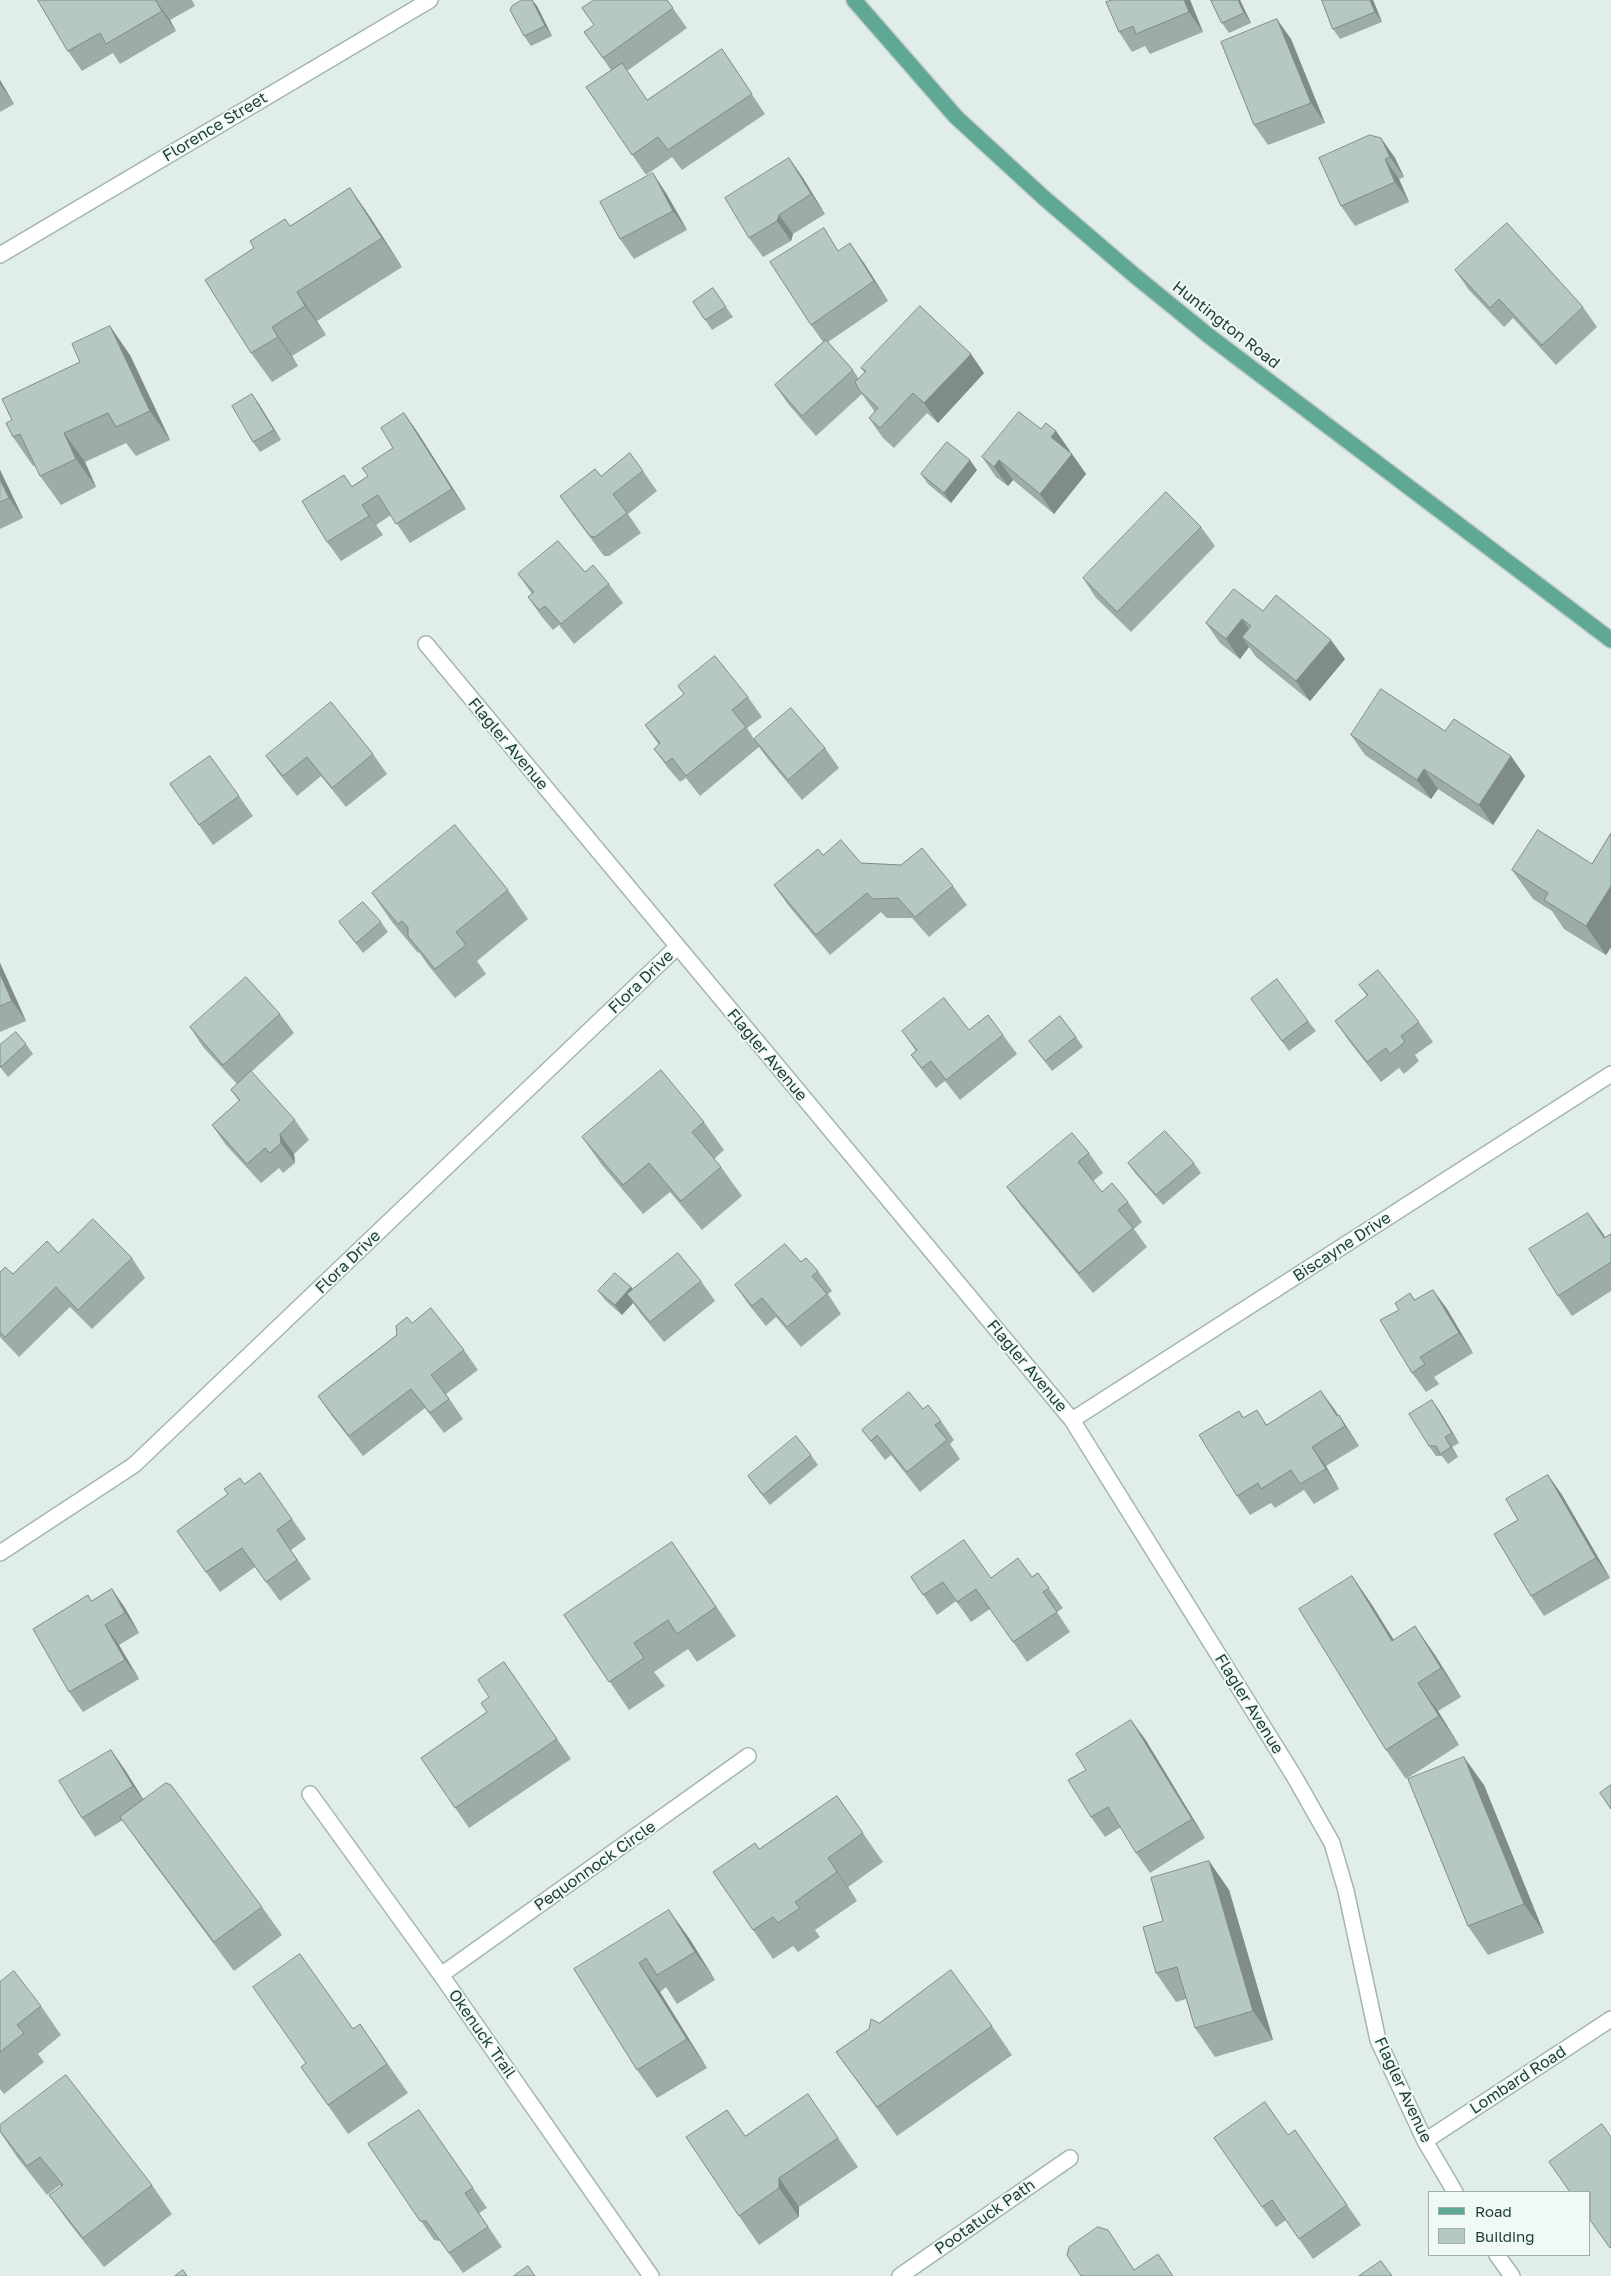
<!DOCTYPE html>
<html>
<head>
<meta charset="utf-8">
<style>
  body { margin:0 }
  #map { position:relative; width:1611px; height:2276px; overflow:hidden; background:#e1ede8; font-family:"Golos Text",sans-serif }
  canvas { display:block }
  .legend { position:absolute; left:1428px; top:2191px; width:162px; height:65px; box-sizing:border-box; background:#f1f9f5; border:1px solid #9dafa9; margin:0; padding:6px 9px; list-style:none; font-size:15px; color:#1f4037 }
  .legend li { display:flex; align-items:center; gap:10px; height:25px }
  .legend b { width:25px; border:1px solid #9dafa9 }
</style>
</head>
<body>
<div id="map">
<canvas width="1611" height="2276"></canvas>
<ul class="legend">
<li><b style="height:6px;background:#60a896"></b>Road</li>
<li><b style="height:14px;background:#b5c8c1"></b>Building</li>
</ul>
</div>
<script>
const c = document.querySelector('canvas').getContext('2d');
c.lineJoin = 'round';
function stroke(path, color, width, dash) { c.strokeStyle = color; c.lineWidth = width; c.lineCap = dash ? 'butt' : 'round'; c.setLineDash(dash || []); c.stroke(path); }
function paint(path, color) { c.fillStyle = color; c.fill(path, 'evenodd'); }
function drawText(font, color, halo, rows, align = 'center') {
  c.font = font + ' "Golos Text",sans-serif'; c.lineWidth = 4; c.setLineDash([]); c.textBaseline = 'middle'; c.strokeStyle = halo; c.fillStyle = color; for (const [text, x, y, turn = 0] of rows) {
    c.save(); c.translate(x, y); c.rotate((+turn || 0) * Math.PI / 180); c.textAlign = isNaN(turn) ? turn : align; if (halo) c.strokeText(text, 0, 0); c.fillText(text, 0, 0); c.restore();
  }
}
const minor = new Path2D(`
  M0 255 430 0
  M426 644 1072 1420 1294 1776 1332 1843 1346 1891 1378 2040 1425 2141 1455 2192
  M1072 1420 1611 1074
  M0 1553 134 1465 677 947
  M310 1794 441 1975 651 2276
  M441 1975 748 1756
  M1425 2141 1611 2019
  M1497 2255 1512 2276
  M900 2276 1070 2158`);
const major = new Path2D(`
  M854 0 956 117 1043 197 1134 275 1209 336 1611 640`);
stroke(minor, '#a3b6af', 18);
stroke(major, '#c0cac7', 18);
stroke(minor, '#fff', 15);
stroke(major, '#60a896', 15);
paint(new Path2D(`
  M38 0H192L195 6 170 20 176 31 120 64 113 53 82 71 68 51Z
  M522 0H532L537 6 552 36 531 46 524 36Z
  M667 0 687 28 627 71 647 100 722 49 765 114 682 170 672 157 646 175 586 87 611 70 584 32Z
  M1113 0H1190L1203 32 1150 54 1145 46 1132 52 1119 32Z
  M1211 0H1240L1251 23 1229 33 1222 23Z
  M1322 0H1373L1382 22 1340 39 1333 29Z
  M1291 39 1325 123 1268 145 1254 125Z
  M0 80 14 104 0 112Z
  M1381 138 1395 158 1404 177 1399 179 1409 202 1355 226 1341 206Z
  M789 158 803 178 825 214 793 234 791 241 763 257 749 238Z
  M350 188 370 217 402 267 317 321 326 335 292 356 298 366 272 382 251 353 290 226Z
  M666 193 687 230 634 259 620 239Z
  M839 250 864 263 888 301 828 342 853 370 859 379 865 373 861 368 984 373 938 423 927 413 894 448 883 438 869 418 875 412 862 394 816 436 789 405 775 385 823 342 811 325Z
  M1455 270 1583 307 1597 327 1556 365 1513 318 1504 327 1469 290Z
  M713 288 733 317 712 330 693 302Z
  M130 355 170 440 136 456 126 443 85 462 96 487 61 505 40 476 35 465 33 466 13 437 12 420Z
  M259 404 281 440 260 452 253 442Z
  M404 413 418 433 466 509 410 543 391 515 376 525 383 535 341 561 327 542 352 486 368 476 393 448Z
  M1041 429 1056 431 1070 451 1069 452 1072 454 1086 474 1054 514 1013 480 1008 486 996 477 982 457Z
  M0 470 23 518 0 529Z
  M977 470 951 503 928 484 921 474Z
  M643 471 657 491 628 514 641 533 609 556H604L574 516 560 496 601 476Z
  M1201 527 1215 546 1131 632 1096 598 1083 578Z
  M585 572 609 584 623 603 574 644 559 625 553 630 542 617 528 597 532 594 518 574Z
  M1263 611 1345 659 1310 701 1256 657 1249 647 1240 659 1220 643 1206 623Z
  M748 697 762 717 747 728 754 739 825 748 839 768 802 800 768 759 759 747 700 796 686 778 680 782 668 768 654 749 659 745 645 725Z
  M1445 731 1525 776 1493 825 1438 789 1431 799 1365 755 1351 735Z
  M373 754 387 774 346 807 321 776 297 796 280 775 266 756Z
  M170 784 239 796 253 816 213 845Z
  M1611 833V947L1606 955 1564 929 1552 911 1533 899 1512 870 1592 864Z
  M823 855 861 863 953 886 967 905 929 937 912 918H887L881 912 830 955 788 905 774 885Z
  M508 890 528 919 477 961 486 974 455 998 428 965 419 952 418 953 392 922 372 893Z
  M339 922H381L388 932 363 953Z
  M0 963 26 1021 0 1032Z
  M1359 985 1419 1022 1433 1042 1415 1055 1419 1061 1404 1074 1399 1068 1381 1082 1349 1041 1335 1021 1367 996Z
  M1258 1009 1308 1021 1316 1031 1289 1051Z
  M280 1014 294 1033 251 1072 295 1120 309 1140 294 1154 295 1163 283 1173 279 1168 261 1183 226 1145 212 1125 239 1101 231 1090 237 1084 203 1047 190 1027Z
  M969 1030 1003 1035 1017 1054 960 1100 945 1081 936 1088 925 1074 911 1055 916 1051 902 1031Z
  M1076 1037 1083 1047 1052 1071 1029 1041Z
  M26 1044 33 1054 8 1077 0 1067V1045Z
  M704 1122 724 1150 714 1159 721 1167 742 1196 702 1230 670 1192 643 1214 602 1165 582 1137Z
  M1089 1153 1103 1173 1093 1181 1102 1192 1128 1202 1142 1222 1134 1229 1147 1247 1093 1293 1021 1206 1007 1187Z
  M1128 1163H1194L1201 1173 1163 1205 1135 1173Z
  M1611 1234V1291L1572 1316 1558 1296 1605 1238Z
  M58 1253 132 1258 145 1278 92 1329 70 1307 19 1357 0 1337V1272L13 1274Z
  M801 1262 818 1271 832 1291 828 1294 841 1314 801 1347 776 1317 766 1326 749 1305 735 1285Z
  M701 1281 715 1301 664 1342 641 1314 633 1303 622 1315 606 1301 598 1291 631 1287 633 1289Z
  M1433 1290 1447 1309 1473 1353 1434 1377 1439 1384 1426 1392 1412 1373 1399 1310 1410 1293 1415 1300Z
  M412 1323 464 1350 478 1370 446 1394 463 1419 444 1433 425 1408 363 1456 332 1416 318 1396Z
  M923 1409 941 1421 954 1440 950 1444 960 1459 920 1492 891 1455 885 1460 862 1430Z
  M1439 1410 1459 1443 1452 1447 1458 1457 1448 1464 1442 1456H1436L1429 1446Z
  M1239 1411 1244 1418 1267 1424 1339 1415 1359 1446 1326 1466 1339 1489 1314 1504 1304 1490 1275 1508 1271 1503 1250 1515 1237 1496Z
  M811 1455 818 1465 770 1505 755 1486 748 1476Z
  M260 1473 306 1539 291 1550 311 1579 280 1601 255 1567 220 1592 177 1531Z
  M1548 1475 1562 1495 1610 1578 1544 1616 1531 1596 1518 1520Z
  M692 1571 736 1636 697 1662 688 1649 654 1672 665 1686 629 1710 564 1615Z
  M1038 1573 1063 1608 1057 1612 1070 1632 1027 1662 990 1609 971 1622 956 1601 937 1615 911 1577H1032Z
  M1352 1576 1372 1605 1393 1640 1435 1655 1461 1697 1438 1711 1459 1745 1406 1779 1386 1750Z
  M112 1589 125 1608 139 1633 119 1645 139 1679 83 1712 69 1692 92 1601Z
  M504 1662 571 1759 469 1828 421 1758 487 1712 489 1697Z
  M1145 1739 1205 1838 1150 1873 1136 1853 1121 1827 1105 1837 1091 1817Z
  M111 1750 125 1770 143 1799 262 1907 282 1935 234 1971 140 1845 123 1820 95 1837 82 1818Z
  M1484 1785 1544 1933 1488 1955 1468 1926Z
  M837 1796 883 1862 848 1887 857 1901 815 1930 820 1937 798 1952 793 1946 773 1959 713 1872 759 1849Z
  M1209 1861 1229 1890 1273 2040 1215 2057 1195 2028 1186 1999 1176 2002 1156 1973Z
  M689 1938 715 1980 677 2004 666 1987 660 1992 707 2068 657 2098 637 2070 574 1969Z
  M0 1982 41 2006 61 2035 38 2054 44 2062 4 2094 0 2089Z
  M879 2023 992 2026 1012 2055 897 2136 836 2052Z
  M360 2024 408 2093 348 2134 301 2067Z
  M419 2110 487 2208 479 2213 502 2247 463 2273 440 2241 434 2240 368 2144Z
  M727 2110 745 2136 828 2123 858 2167 799 2207V2217L759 2245 739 2216Z
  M1295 2130 1361 2225 1313 2259 1286 2220 1276 2227 1214 2138 1288 2135Z
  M0 2132 152 2185 172 2214 104 2267 70 2224 49 2195 61 2186 60 2185 47 2195 17 2157Z`), '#9caca6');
paint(new Path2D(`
  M532 0 537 6 552 36 545 26Z
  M1184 0H1190L1203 32 1189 12Z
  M1238 0H1240L1251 23 1244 13Z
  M1370 0H1373L1382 22 1375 12Z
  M156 1 170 20 176 31 162 11Z
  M1277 19 1291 39 1325 123 1311 103Z
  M0 80 14 104 0 84Z
  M1381 138 1395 158 1404 177 1390 157Z
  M789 158 803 178 825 214 811 194Z
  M1385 159 1399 179 1409 202 1395 182Z
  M653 173 666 193 687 230 673 211Z
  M350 188 370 217 402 267 382 238Z
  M779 215 793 234 791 241 777 221Z
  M850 243 864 263 888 301 874 281Z
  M297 292 317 321 326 335 305 306Z
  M110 326 130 355 170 440 150 411Z
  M272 327 292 356 298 366 278 337Z
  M971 354 984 373 938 423 924 403Z
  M252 394 259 404 281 440 274 430Z
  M404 413 418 433 466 509 452 489Z
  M1056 431 1070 451 1065 457 1051 437Z
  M64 433 85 462 96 487 76 459Z
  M1072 454 1086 474 1054 514 1040 494Z
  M970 460 977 470 951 503 944 493Z
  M999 460 1013 480 1008 486 994 467Z
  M0 470 23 518 9 498 0 479Z
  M362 505 383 535 369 516Z
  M1242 619 1256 639 1242 637 1249 647 1240 659 1226 639Z
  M1331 640 1345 659 1310 701 1296 681Z
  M1511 756 1525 776 1493 825 1479 805Z
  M1424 769 1438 789 1431 799 1417 780Z
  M1611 886V947L1606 955 1586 926Z
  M0 963 26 1021 12 1001 0 974Z
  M280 1134 294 1154 295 1163 281 1143Z
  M1588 1213 1602 1232 1611 1247 1604 1238Z
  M631 1287 638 1297 627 1294 633 1303 622 1315 615 1305Z
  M1433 1290 1447 1309 1473 1353 1459 1333Z
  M1321 1391 1335 1410 1345 1426 1337 1416Z
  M1432 1400 1439 1410 1459 1443 1452 1433Z
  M1339 1415 1352 1435 1359 1446 1345 1426Z
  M1445 1437 1452 1447 1458 1457 1451 1447Z
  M1312 1447 1326 1466 1339 1489 1326 1469Z
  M1548 1475 1562 1495 1610 1578 1596 1558Z
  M672 1542 692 1571 736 1636 716 1607Z
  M1352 1576 1372 1605 1412 1669 1392 1641Z
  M112 1589 125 1608 139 1633 125 1613Z
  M105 1625 119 1645 139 1679 125 1660Z
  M1415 1626 1435 1655 1461 1697 1441 1668Z
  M1418 1683 1438 1711 1459 1745 1439 1716Z
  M1131 1720 1145 1739 1205 1838 1192 1819Z
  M111 1750 125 1770 147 1805 133 1786Z
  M1464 1757 1484 1785 1544 1933 1524 1904Z
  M828 1858 848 1887 857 1901 837 1872Z
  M1209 1861 1229 1890 1273 2040 1253 2011Z
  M669 1910 689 1938 715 1980 695 1952Z
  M639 1963 660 1992 707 2068 687 2039Z
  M779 2178 799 2207V2217L779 2188Z`), '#7f8c87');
const building = new Path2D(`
  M38 0H157L156 1 162 11 106 44 100 33 68 51Z
  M522 0H532L545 26 524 36 510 10 512 6Z
  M594 0H667L673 8 603 58 584 32 594 25 582 8Z
  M1113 0H1184L1189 12 1136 34 1133 26 1119 32 1106 2Z
  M1211 0H1238L1244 13 1222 23Z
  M1322 0H1370L1375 12 1333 29Z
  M1277 19 1311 103 1254 125 1221 42Z
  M722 49 752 94 668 150 658 137 632 155 586 87 622 63 647 100Z
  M1370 135 1381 138 1390 157 1385 159 1395 182 1341 206 1319 158Z
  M789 158 811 194 779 215 777 221 749 238 725 198Z
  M653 173 673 211 620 239 600 202Z
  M350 188 382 238 297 292 305 306 272 327 278 337 251 353 205 280 254 248 250 241 285 219 290 226Z
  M1507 223 1583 307 1542 345 1499 299 1490 308 1455 270Z
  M824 228 838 251 850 243 874 281 811 325 770 262Z
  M713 288 726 307 705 320 693 302Z
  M920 306 971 354 924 403 913 393 880 428 869 418 878 408 859 390 855 382 866 371 861 368Z
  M110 326 150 411 116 427 108 413 64 433 76 459 40 476 20 434 13 437 6 423 12 420 2 399 80 362 72 344Z
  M826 340 853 370 802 416 775 385Z
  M252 394 274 430 253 442 232 406Z
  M1019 412 1041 429 1046 423 1056 431 1051 437 1072 454 1040 494 999 460 994 467 982 457Z
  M404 413 452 489 396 524 378 495 362 505 369 516 327 542 302 501 344 475 352 487 368 476 362 468 393 448 381 428Z
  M947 442 970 460 944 493 921 474Z
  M630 453 643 471 613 494 627 513 595 537 590 536 560 496 595 469 601 476Z
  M0 479 9 498 0 502Z
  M1166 492 1201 527 1117 612 1083 578Z
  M558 541 585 572 593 565 609 584 561 624 545 606 539 610 528 597 534 592 518 574Z
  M1234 589 1263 611 1276 595 1331 640 1296 681 1242 637 1251 626 1242 619 1226 639 1206 623Z
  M715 656 748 697 732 710 746 727 686 776 672 758 666 763 654 749 660 743 645 725 684 694 678 686Z
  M1381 689 1445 731 1454 719 1511 756 1479 805 1424 769 1417 780 1351 735Z
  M331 702 373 754 332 788 307 757 283 776 266 756Z
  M791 708 825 748 788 780 754 739Z
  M210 756 239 796 199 825 170 784Z
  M455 825 508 890 456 932 466 945 435 969 408 936V927L402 921 398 924 372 893Z
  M1538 830 1592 864 1611 833V886L1586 926 1544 900 1548 893 1512 870Z
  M841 840 861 863 901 865 922 848 953 886 915 917 898 898 873 899 867 893 816 935 774 885 818 849 823 855Z
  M363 902 381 922 356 943 339 922Z
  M1378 970 1419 1022 1401 1036 1405 1042 1390 1054 1386 1048 1367 1062 1335 1021 1368 995 1359 985Z
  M0 974 12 1001 0 1006Z
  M246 977 280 1014 223 1065 190 1027Z
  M1277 979 1308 1021 1282 1041 1251 999Z
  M944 998 969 1030 988 1015 1003 1035 946 1080 931 1061 922 1068 911 1055 917 1050 902 1031Z
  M1060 1016 1076 1037 1045 1061 1029 1041Z
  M16 1032 26 1044 1 1067 0 1066V1045Z
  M661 1070 704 1122 692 1132 721 1167 681 1201 649 1163 623 1185 582 1137Z
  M251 1071 295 1120 280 1134 281 1143 270 1153 265 1148 247 1164 212 1125 240 1100 231 1090Z
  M1165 1131 1194 1163 1156 1195 1128 1163Z
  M1072 1133 1089 1153 1078 1162 1102 1192 1112 1183 1128 1202 1118 1210 1133 1228 1079 1273 1007 1187Z
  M1588 1213 1604 1238 1611 1234V1262L1558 1296 1529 1249Z
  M93 1219 132 1258 78 1310 56 1287 5 1337 0 1332V1272L5 1267 13 1274 47 1241 58 1253Z
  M785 1244 801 1262 806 1258 818 1271 812 1276 827 1294 787 1327 762 1298 752 1306 735 1285Z
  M678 1253 701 1281 650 1322 627 1294Z
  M615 1273 631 1287 615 1305 598 1291Z
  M1433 1290 1459 1333 1420 1357 1425 1364 1412 1373 1380 1320 1399 1310 1395 1303 1410 1293 1414 1300Z
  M431 1308 464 1350 431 1375 449 1399 430 1413 411 1389 349 1436 318 1396 397 1335 396 1326 407 1317 412 1323Z
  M1321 1391 1337 1416 1339 1415 1345 1426 1312 1447 1326 1469 1300 1484 1291 1470 1261 1489 1258 1483 1237 1496 1199 1435 1239 1411 1243 1418 1257 1410 1266 1425Z
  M909 1392 923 1409 928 1405 941 1421 935 1425 947 1440 907 1472 877 1435 871 1441 862 1430Z
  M1432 1400 1452 1433 1445 1437 1451 1447 1440 1454 1436 1446H1429L1409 1414Z
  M796 1436 811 1455 763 1495 748 1476Z
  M260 1473 292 1519 277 1530 297 1560 266 1582 242 1548 206 1572 177 1531 228 1494 224 1489 240 1478 244 1484Z
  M1548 1475 1596 1558 1531 1596 1494 1534 1518 1520 1506 1499Z
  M964 1540 991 1578 1018 1558 1032 1577 1038 1573 1049 1588 1043 1592 1057 1612 1013 1642 976 1589 957 1602 943 1582 923 1595 911 1577Z
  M672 1542 716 1607 677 1634 668 1620 634 1643 644 1658 609 1682 564 1615Z
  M1352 1576 1392 1641 1415 1626 1441 1668 1418 1683 1439 1716 1386 1750 1299 1609Z
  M112 1589 125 1613 105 1625 125 1660 69 1692 33 1629 88 1595 91 1601Z
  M504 1662 557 1739 455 1808 421 1758 487 1712 481 1703 489 1697 478 1680Z
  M1131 1720 1192 1819 1136 1853 1108 1807 1091 1817 1068 1780 1086 1770 1076 1754Z
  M111 1750 133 1786 82 1818 59 1781Z
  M1464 1757 1524 1904 1468 1926 1408 1779Z
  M166 1783 171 1785 262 1907 214 1942 120 1817Z
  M1611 1785V1809L1600 1793Z
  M837 1796 863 1833 828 1858 837 1872 795 1902 800 1908 778 1923 773 1917 753 1930 713 1872 755 1843 759 1849Z
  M1209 1861 1253 2011 1195 2028 1177 1967 1156 1973 1143 1927 1163 1921 1151 1878Z
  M669 1910 695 1952 657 1975 646 1958 639 1963 687 2039 637 2070 574 1969Z
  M300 1954 353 2029 360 2024 387 2064 328 2105 301 2067 306 2063 253 1987Z
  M951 1970 992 2026 877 2107 836 2052 869 2029 871 2019 879 2023Z
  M14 1971 41 2006 17 2025 24 2033 0 2052V1982Z
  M66 2075 152 2185 83 2238 49 2195 63 2185 40 2157 27 2166 0 2131V2125Z
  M808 2094 838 2138 779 2178V2188L739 2216 686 2137 727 2110 745 2136Z
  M1265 2102 1288 2135 1295 2130 1347 2205 1299 2239 1272 2200 1262 2207 1214 2138Z
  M419 2110 473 2188 465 2193 488 2227 449 2253 426 2221H420L368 2144Z
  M1602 2124 1611 2137V2247L1610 2248 1590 2220V2192H1570L1549 2162Z
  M1098 2227 1108 2230 1134 2270 1158 2254 1173 2276H1081L1067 2255 1069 2247Z
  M1381 2261 1392 2276H1359Z
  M528 2266 535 2276H514Z
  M183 2270 187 2276H175Z`);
paint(building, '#b5c8c1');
stroke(building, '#7f8c87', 1);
drawText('16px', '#1f4037', '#f1f9f5', [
  ["Florence Street",215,127,-31],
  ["Huntington Road",1226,325,38],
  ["Flagler Avenue",508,744,50],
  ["Flora Drive",641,982,-44],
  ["Flagler Avenue",767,1055,50],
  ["Biscayne Drive",1342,1247,-33],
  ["Flora Drive",348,1262,-44],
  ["Flagler Avenue",1027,1366,50],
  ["Flagler Avenue",1249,1704,58],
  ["Pequonnock Circle",595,1866,-35],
  ["Okenuck Trail",482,2034,55],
  ["Lombard Road",1518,2080,-33],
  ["Flagler Avenue",1403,2090,65],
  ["Pootatuck Path",985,2217,-35]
]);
</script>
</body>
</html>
